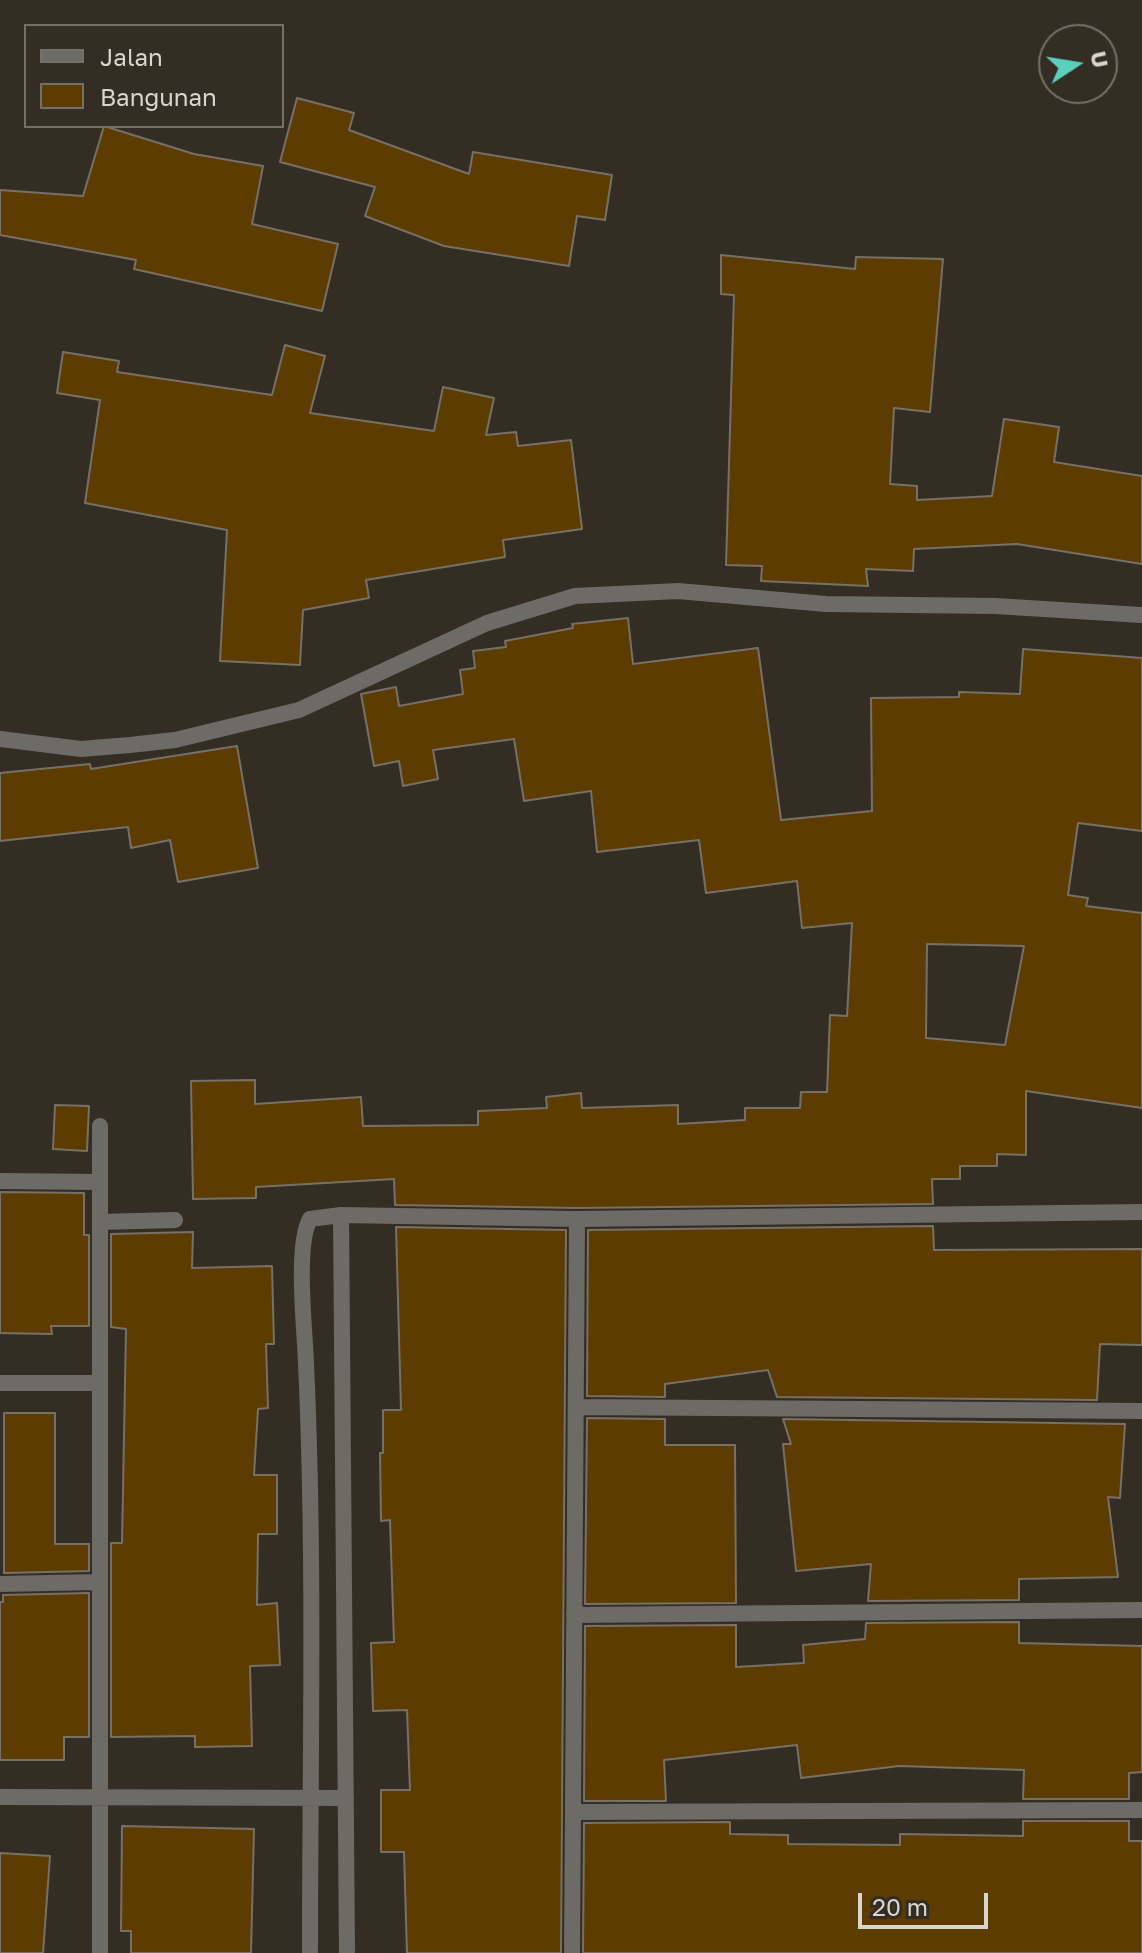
<!DOCTYPE html>
<html>
<head>
<meta charset="utf-8">
<style>
  body { margin:0 }
  #map { position:relative; width:1142px; height:1953px; overflow:hidden; background:#332d24; font-family:"Golos Text",sans-serif }
  canvas { display:block }
  .legend { position:absolute; left:24px; top:24px; width:260px; height:104px; box-sizing:border-box; background:#332d24; border:2px solid #757068; margin:0; padding:10px 14px; list-style:none; font-size:24px; color:#d9d5cf }
  .legend li { display:flex; align-items:center; gap:16px; height:40px }
  .legend b { width:40px; border:2px solid #757068 }
  .north { position:absolute; left:1038px; top:24px; width:80px; height:80px; box-sizing:border-box; background:#332d24; border:2px solid #757068; border-radius:50%; rotate:78deg; font-size:22px; font-weight:700; line-height:32px; text-align:center; color:#d9d5cf }
  .north::after { content:''; display:block; margin:auto; width:28px; height:36px; background:#5bcebc; clip-path:polygon(50% 0,100% 100%,50% 72%,0 100%) }
  .scale { position:absolute; left:858px; top:1893px; width:130px; height:36px; box-sizing:border-box; border:4px solid #d9d5cf; border-top:0; padding-left:10px; font-size:24px; line-height:28px; white-space:nowrap; color:#d9d5cf; -webkit-text-stroke:6px #332d24; paint-order:stroke }
</style>
</head>
<body>
<div id="map">
<canvas width="1142" height="1953"></canvas>
<ul class="legend">
<li><b style="height:10px;background:#6d6b66"></b>Jalan</li>
<li><b style="height:22px;background:#5c3c00"></b>Bangunan</li>
</ul>
<div class="north">U</div>
<div class="scale">20 m</div>
</div>
<script>
const c = document.querySelector('canvas').getContext('2d');
c.lineJoin = 'round';
function paint(path, color) { c.fillStyle = color; c.fill(path, 'evenodd'); }
function stroke(path, color, width, dash) { c.strokeStyle = color; c.lineWidth = width; c.lineCap = dash ? 'butt' : 'round'; c.setLineDash(dash || []); c.stroke(path); }
const building = new Path2D(`
  M297 98 354 113 349 130 469 174 473 152 612 175 605 220 577 216 569 266 444 246 365 216 375 187 280 162Z
  M104 126 194 154 263 166 252 224 338 244 322 311 134 269 136 260 0 235V190L83 196Z
  M721 255 855 269 856 257 943 259 930 412 894 408 890 484 917 486V500L992 496 1004 419 1059 427 1054 462 1142 476V564L1017 544 914 549 913 571 866 569 868 586 761 581 762 566 726 565 734 295 721 294Z
  M285 345 325 356 310 413 434 431 443 387 494 398 486 435 516 432 518 446 571 440 582 529 503 540 505 557 366 580 369 598 303 610 300 665 220 661 227 530 85 503 100 400 57 393 63 352 119 361 117 372 272 395Z
  M628 618 633 664 758 648 781 820 872 811 871 698 959 697V692L1020 694 1023 649 1142 658V831L1078 823 1068 895 1088 898 1086 906 1142 913V1108L1026 1091V1155L997 1154V1166H960V1179H932L933 1204 577 1208 395 1205 394 1179 256 1187V1198L193 1199 191 1081 255 1080V1104L361 1097 363 1126 478 1125V1111L547 1108 546 1097 581 1093 582 1108 678 1105V1124L745 1120V1108H800L801 1092H827L830 1015 847 1016 852 923 802 928 797 881 706 893 699 840 597 852 591 791 524 801 514 739 433 750 438 779 403 786 399 761 374 766 361 694 396 687 399 706 463 694 460 670 475 668 473 651 506 647 505 641 573 628 572 624ZM927 944 1024 946 1005 1045 926 1038Z
  M237 746 258 868 178 882 170 840 131 848 128 827 0 841V773L90 764 91 769Z
  M55 1105 89 1106 87 1151 53 1149Z
  M0 1192 84 1193V1235H89V1326H51L52 1334 0 1333Z
  M933 1226 934 1250 1142 1249V1345L1100 1344 1097 1400 777 1397 768 1370 665 1384V1397L587 1396 588 1230Z
  M396 1227 566 1230 561 1953H407L404 1852H381V1790H410L407 1710 373 1711 371 1643 394 1642 390 1520 381 1521 380 1453H383V1410H401Z
  M193 1232 192 1268 272 1266 274 1344H266L268 1408 258 1409 254 1475H277V1534H258L257 1605 277 1603 280 1665 250 1666 252 1746 195 1747V1736L111 1737V1543H122L126 1329 111 1327V1234Z
  M4 1413H55V1544H89V1571L4 1573Z
  M587 1418 665 1419V1445H735L736 1603 585 1604Z
  M783 1419 1125 1424 1120 1498 1108 1497 1118 1577 1019 1579V1600L868 1601 871 1564 796 1571 783 1444H791Z
  M89 1593V1737H64V1760H0V1602H3V1595Z
  M1019 1622V1643L1142 1646V1772L1129 1773V1799H1023L1024 1770 899 1766 801 1778 797 1745 664 1760 666 1801H584L585 1626 736 1625V1667L804 1663 803 1645 865 1639 866 1623Z
  M1023 1821H1129V1841H1142V1953H583L584 1823 730 1822V1834L788 1835V1844L900 1845V1834L1023 1836Z
  M122 1826 254 1829 251 1953H131V1931H121Z
  M0 1853 50 1856 43 1953H0Z`);
paint(building, '#5c3c00');
stroke(building, '#777066', 2);
stroke(new Path2D(`
  M100 1222 175 1220`), '#6d6b66', 16);
stroke(new Path2D(`
  M0 739 81 749 130 745 175 740 299 710 487 623 575 596 678 591 826 604 995 606 1142 615
  M100 1126V1953
  M0 1181 100 1182
  M341 1215 347 1953
  M0 1383H100
  M576 1407 1142 1411
  M0 1584 100 1582
  M574 1615 1142 1610
  M0 1797 346 1798
  M573 1812 1142 1810
  M310 1953C310 1757 315 1560 306 1363 305 1331 295 1245 310 1219L341 1215 577 1219 1142 1212
  M572 1953 577 1219`), '#6d6b66', 16);
</script>
</body>
</html>
